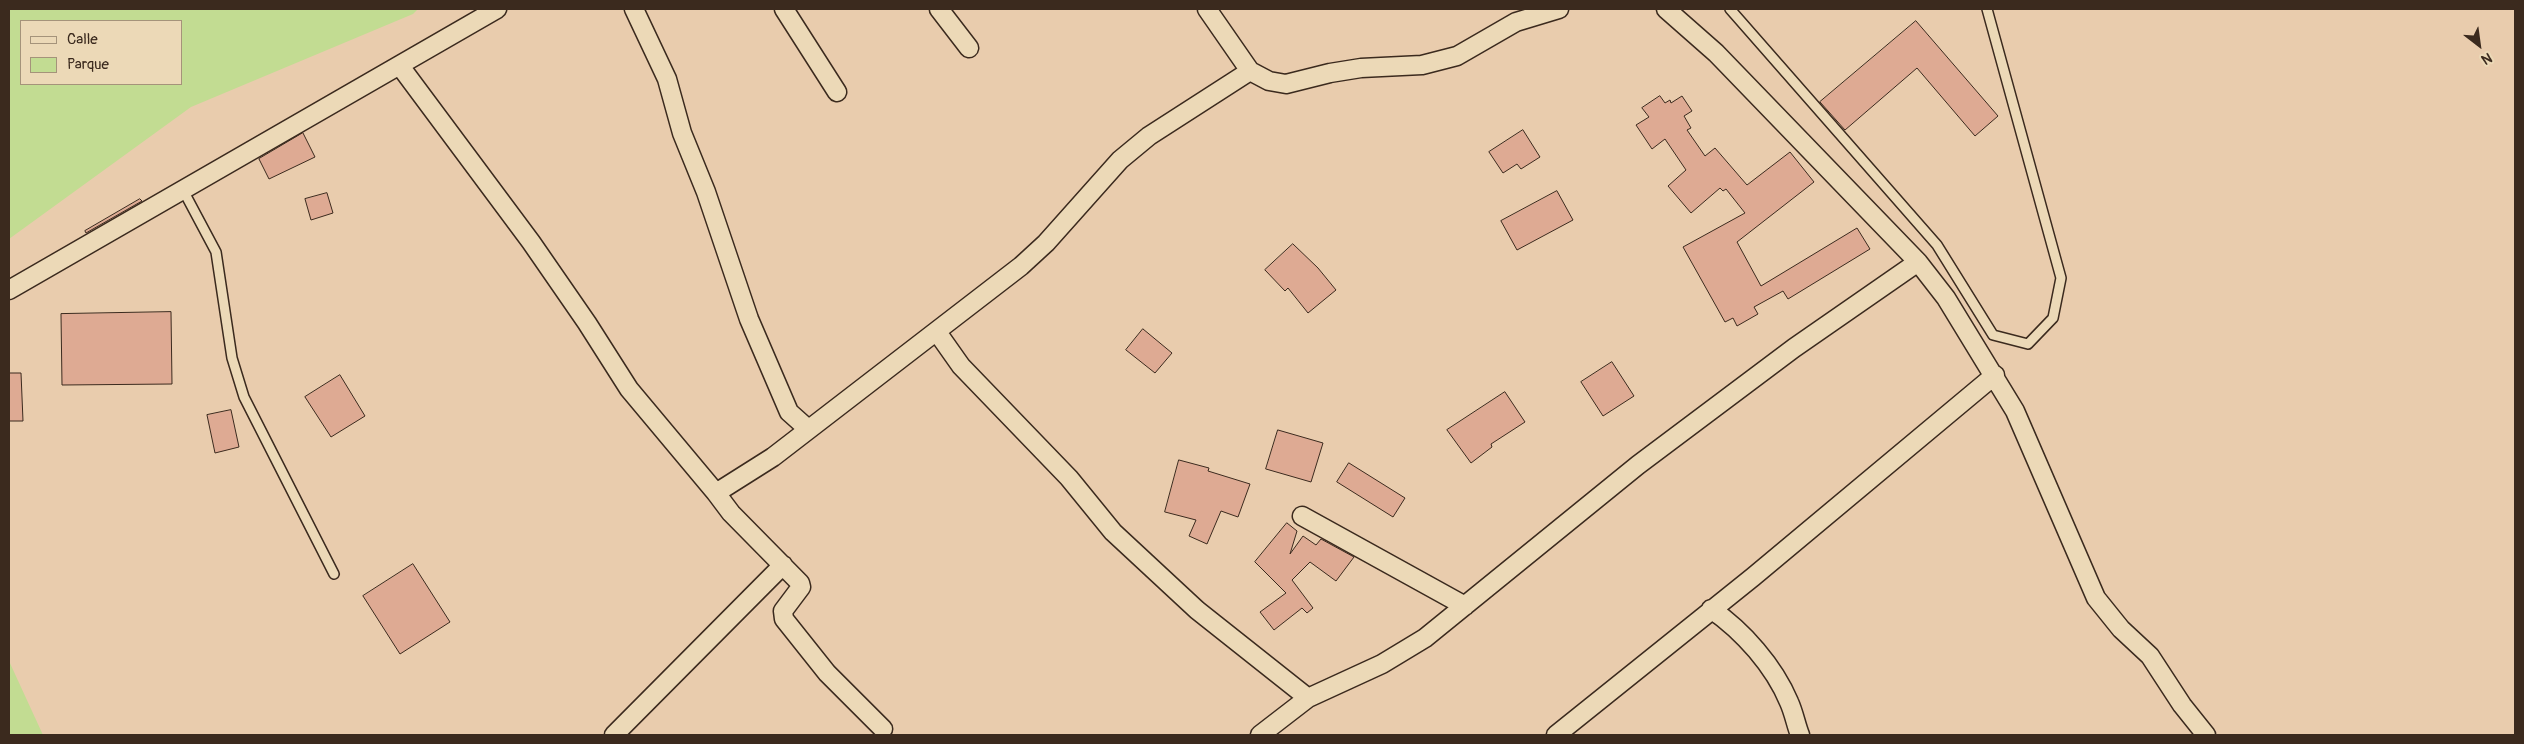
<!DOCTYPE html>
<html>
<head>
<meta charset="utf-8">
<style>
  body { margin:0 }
  #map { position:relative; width:2524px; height:744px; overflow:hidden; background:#e9ccad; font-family:Pangolin,sans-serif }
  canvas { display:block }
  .frame { position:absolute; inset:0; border:10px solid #3b2a1e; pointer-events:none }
  .legend { position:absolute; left:20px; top:20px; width:162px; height:65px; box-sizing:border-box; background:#ecd9b7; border:1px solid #a5937a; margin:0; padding:6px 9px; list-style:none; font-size:15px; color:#3b2a1e }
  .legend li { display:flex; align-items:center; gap:10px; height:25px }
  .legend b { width:25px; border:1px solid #a5937a }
  .north { position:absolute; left:2454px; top:20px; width:50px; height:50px; -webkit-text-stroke:4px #ecd9b7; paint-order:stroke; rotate:150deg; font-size:14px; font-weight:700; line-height:20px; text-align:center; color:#3b2a1e }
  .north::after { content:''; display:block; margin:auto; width:18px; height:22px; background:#3b2a1e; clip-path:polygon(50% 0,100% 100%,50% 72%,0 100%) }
</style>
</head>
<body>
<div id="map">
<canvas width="2524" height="744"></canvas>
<div class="frame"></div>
<ul class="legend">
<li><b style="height:6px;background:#ecd9b7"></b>Calle</li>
<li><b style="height:14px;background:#c2dc92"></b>Parque</li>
</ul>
<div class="north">N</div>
</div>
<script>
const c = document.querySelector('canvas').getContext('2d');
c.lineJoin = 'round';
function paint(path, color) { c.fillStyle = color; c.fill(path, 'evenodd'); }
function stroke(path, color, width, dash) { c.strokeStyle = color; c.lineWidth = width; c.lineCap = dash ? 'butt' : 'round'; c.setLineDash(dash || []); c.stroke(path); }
paint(new Path2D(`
  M9 9H418L413 14 191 107 9 239ZM21 21H181V84H21Z
  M9 661 43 735H9Z`), '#c2dc92');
const building = new Path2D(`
  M1916 21 1998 116 1975 136 1917 68 1845 130 1820 102Z
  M1660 96 1665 103 1670 100 1671 103 1682 96 1692 111 1684 116 1691 128 1687 130 1705 156 1715 148 1747 185 1790 152 1814 182 1737 242 1761 286 1857 228 1870 249 1788 299 1783 291 1754 307 1758 314 1737 326 1733 318 1725 322 1683 247 1745 213 1726 189 1723 191 1720 188 1691 213 1668 186 1686 170 1665 139 1652 149 1636 125 1649 117 1642 108Z
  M1523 130 1540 157 1521 169 1517 164 1503 173 1489 152Z
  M303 133 315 157 269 179 259 159Z
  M1557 191 1573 220 1517 250 1501 221Z
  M327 193 333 213 311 220 305 199Z
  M140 199 142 201 86 233 85 231Z
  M1293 244 1318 268 1336 290 1308 313 1288 288 1285 291 1265 270Z
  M171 312 172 384 62 385 61 314Z
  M1143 329 1172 353 1155 373 1126 350Z
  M1612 362 1634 396 1603 416 1581 382Z
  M9 373H21L23 421H9Z
  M340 375 365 416 331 437 305 397Z
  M1505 392 1525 422 1491 444 1492 447 1471 463 1447 430Z
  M231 410 239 447 215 453 207 415Z
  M1278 430 1323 443 1311 482 1266 469Z
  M1179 460 1209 468 1208 471 1250 484 1238 517 1221 511 1207 544 1189 536 1196 520 1165 512Z
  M1349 463 1405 498 1393 517 1337 482Z
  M1287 523 1297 531 1290 554 1303 536 1316 545 1321 539 1354 557 1336 581 1310 562 1292 580 1313 608 1307 613 1302 608 1274 630 1260 612 1286 593 1255 562Z
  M413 564 450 622 400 654 363 596Z`);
paint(building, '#deaa93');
stroke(building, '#3b2a1e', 1);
const service = new Path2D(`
  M1730 9 1937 245 1993 335 2028 344 2053 318 2061 278 1987 9
  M183 190 216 252 232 358 244 397 334 574`);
const minor = new Path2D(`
  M634 9 667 79 682 133 706 192 749 319 789 412 808 429
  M784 9 837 92
  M939 9 969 48
  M1207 9 1250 71 1269 81 1286 84 1330 73 1361 68 1422 65 1457 56 1516 22 1559 9
  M1666 9 1716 53 1918 262 1946 298 2015 411 2096 598 2121 629 2150 656 2182 705 2206 735
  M400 66 531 242 587 323 629 389 716 493
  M9 290 497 9
  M937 332 961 366 1069 478 1113 532 1197 610 1308 698
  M1302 516 1465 606
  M1711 609C1743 631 1774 666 1789 702 1794 713 1796 725 1800 735
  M883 729 827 673 784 619 783 611 801 587 800 583 731 513 716 493 773 457 1021 266 1046 243 1120 160 1149 136 1250 71
  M614 735 783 565
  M1260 735 1308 698 1382 664 1425 638 1638 465 1794 348 1918 262
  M1556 735 1753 577 1995 375`);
stroke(service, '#3b2a1e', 12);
stroke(minor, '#3b2a1e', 21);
stroke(service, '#ecd9b7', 9);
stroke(minor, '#ecd9b7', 18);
</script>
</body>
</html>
